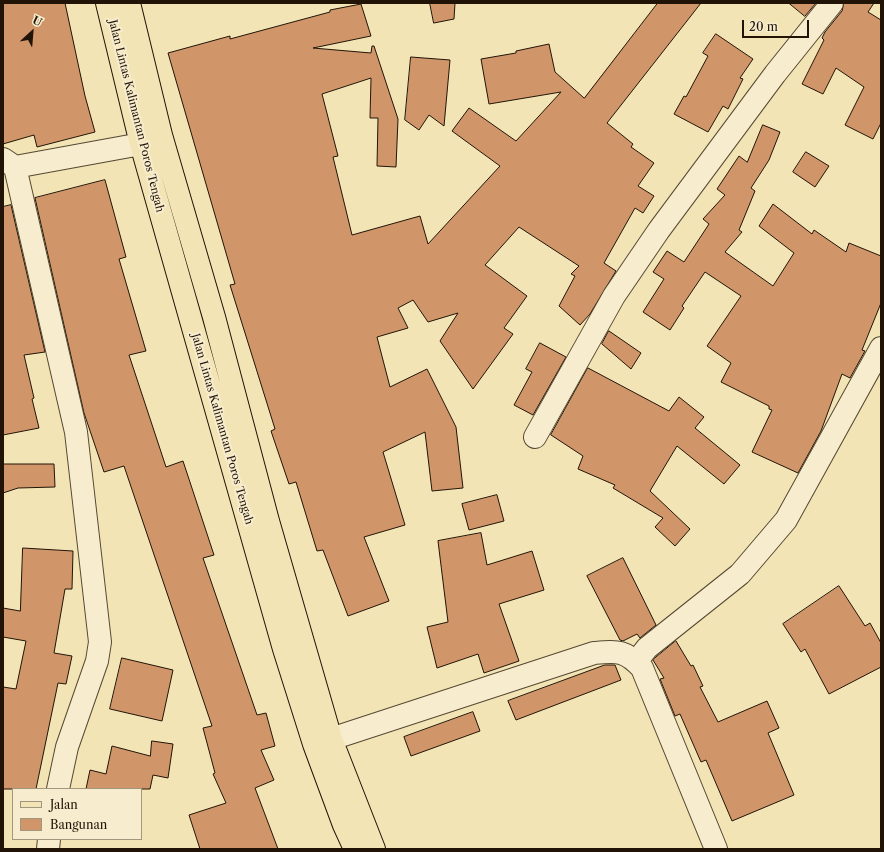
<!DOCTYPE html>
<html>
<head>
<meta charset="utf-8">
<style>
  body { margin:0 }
  #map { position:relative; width:884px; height:852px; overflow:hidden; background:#f2e4b4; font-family:"Libre Caslon Text",serif }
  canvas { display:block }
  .frame { position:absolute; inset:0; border:4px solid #211407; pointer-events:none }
  .legend { position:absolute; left:12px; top:788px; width:130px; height:52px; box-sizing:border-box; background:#f7edce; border:1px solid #a1967e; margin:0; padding:5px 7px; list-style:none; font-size:12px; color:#211407 }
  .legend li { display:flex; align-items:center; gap:8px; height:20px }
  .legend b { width:20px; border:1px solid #a1967e }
  .north { position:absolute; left:12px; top:12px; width:40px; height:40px; -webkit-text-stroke:3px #f7edce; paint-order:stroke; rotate:26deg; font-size:11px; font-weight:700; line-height:16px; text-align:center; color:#211407 }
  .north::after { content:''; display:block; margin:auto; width:14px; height:18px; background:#211407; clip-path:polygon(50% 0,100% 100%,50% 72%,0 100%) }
  .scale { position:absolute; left:742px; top:20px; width:67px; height:18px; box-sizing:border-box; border:2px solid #211407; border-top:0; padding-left:5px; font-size:12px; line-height:14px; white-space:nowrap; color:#211407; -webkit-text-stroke:3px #f7edce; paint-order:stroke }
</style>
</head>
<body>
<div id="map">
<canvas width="884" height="852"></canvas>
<div class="frame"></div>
<ul class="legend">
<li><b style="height:5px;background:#f2e4b4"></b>Jalan</li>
<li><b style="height:11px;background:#d09569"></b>Bangunan</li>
</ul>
<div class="north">U</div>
<div class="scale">20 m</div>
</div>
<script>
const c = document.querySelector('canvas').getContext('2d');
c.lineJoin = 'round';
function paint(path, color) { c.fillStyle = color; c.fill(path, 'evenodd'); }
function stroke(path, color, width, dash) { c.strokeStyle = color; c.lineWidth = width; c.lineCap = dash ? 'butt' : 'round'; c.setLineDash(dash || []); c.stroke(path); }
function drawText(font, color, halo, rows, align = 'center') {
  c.font = font + ' "Libre Caslon Text",serif'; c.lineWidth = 4; c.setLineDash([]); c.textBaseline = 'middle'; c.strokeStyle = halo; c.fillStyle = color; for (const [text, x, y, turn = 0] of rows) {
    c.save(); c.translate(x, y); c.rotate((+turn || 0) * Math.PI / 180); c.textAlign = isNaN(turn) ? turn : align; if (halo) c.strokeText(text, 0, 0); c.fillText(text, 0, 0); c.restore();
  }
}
const building = new Path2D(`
  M3 3H65L85 96 95 132 37 147 34 135 3 144Z
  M430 3H455L454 19 434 23Z
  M658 3H701L607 123 633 144 631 147 654 163 638 186 654 196 643 213 635 208 604 263 616 271 590 314 580 325 559 306 575 276 571 274 579 266 519 227 485 265 527 296 504 328 513 334 473 389 440 341 458 313 428 322 413 300 398 308 408 328 377 337 390 387 427 369 456 427 463 488 432 491 425 432 383 452 405 525 364 537 389 601 348 616 323 550 317 551 296 482 289 484 271 431 275 429 230 285 235 284 168 53 230 36V39L330 12V10L361 4 371 36 313 48 371 53 372 46H374L398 119 396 167 377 166 378 118H370L371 78 322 94 338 156 333 157 352 235 420 216 428 244 500 166 452 131 469 108 516 141 561 92 489 104 481 59 516 53V51L549 44 555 72 584 98Z
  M789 3H816L805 16Z
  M844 3H874L868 12 881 20V123L873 139 845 125 864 87 836 68 823 94 802 84 824 40 822 38 825 32 842 11Z
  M716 34 753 59 740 78 743 79 728 109 723 106 708 132 674 114 684 96 686 97 708 56 703 53Z
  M411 57 450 60 444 126 429 115 419 130 405 120Z
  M763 125 780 132 769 160 751 188 755 191 739 230 742 232 725 252 773 286 794 253 759 226 773 204 812 234 814 230 846 252 849 243 881 256V303L862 350 865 351 850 378 842 374 821 431 798 473 752 452 772 410 769 409V406L721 382 731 363 707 346 741 296 705 272 682 306 684 308 670 330 643 312 664 279 653 272 667 251 684 262 709 224 703 219 725 195 717 189 739 156 747 162Z
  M806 152 829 166 815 187 793 172Z
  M105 180 126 257 119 259 146 351 129 355 166 467 183 461 214 555 203 558 257 715 266 713 275 746 261 750 274 780 255 788 278 849H200L189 815 226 803 213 774 215 773 203 728 212 726 124 466 104 472 84 413 35 198Z
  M11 205 45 352 24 355 34 398 32 399 39 428 3 435V207Z
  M609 331 641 353 631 369 602 344Z
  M540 343 566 357 533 415 514 405 532 372 526 369Z
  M588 368 669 411 679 397 704 417 695 428 740 465 724 484 677 446 650 491 690 529 675 546 655 527 663 518 613 488 615 485 578 469 583 456 551 435Z
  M3 464H54L55 487 18 488 3 493Z
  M497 495 504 521 469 530 462 504Z
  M481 533 487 565 532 551 544 590 499 604 519 661 484 673 478 654 437 668 427 627 448 622 438 541Z
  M23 548 73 551 72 589H65L54 653 72 656 66 684 58 683 36 789H3V687L16 689 26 641 3 637V608L20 611Z
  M623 558 656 625 640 638 637 634 623 641 620 640 587 576Z
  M839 586 865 626 870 623 881 643V667L829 694 805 649 801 652 783 624Z
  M676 641 691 666 693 665 703 686 700 687 718 722 767 701 779 728 768 733 794 795 732 821 706 760 701 762 680 714 675 716 660 679 664 678 653 660Z
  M122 658 173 670 162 721 110 709Z
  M605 665H615L621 680 516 720 508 701Z
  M473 712 480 731 411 756 404 737Z
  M152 741 173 744 168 778 153 775 150 789H86L90 770 106 774 112 746 150 756Z`);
paint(building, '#d09569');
stroke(building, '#211407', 1);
const minor = new Path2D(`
  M3 159 15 167 76 432 100 642 97 661 67 747 58 789
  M15 167 141 144
  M535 437 614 296 659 230 775 74 832 3
  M636 662 647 648 740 574 786 520 881 348
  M331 739 594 653C618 651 625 650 642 668L716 849
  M48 849 49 839`);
const major = new Path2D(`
  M107 3 141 144 284 649 314 744 344 825 355 849
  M129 3 161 135 214 317 268 521 331 739 374 849`);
stroke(minor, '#554832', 24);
stroke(major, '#211407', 24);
stroke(minor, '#f7edce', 22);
stroke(major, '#f2e4b4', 22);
drawText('11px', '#211407', '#f7edce', [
  ["Jalan Lintas Kalimantan Poros Tengah",136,116,76],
  ["Jalan Lintas Kalimantan Poros Tengah",222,429,74]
]);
</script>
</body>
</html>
